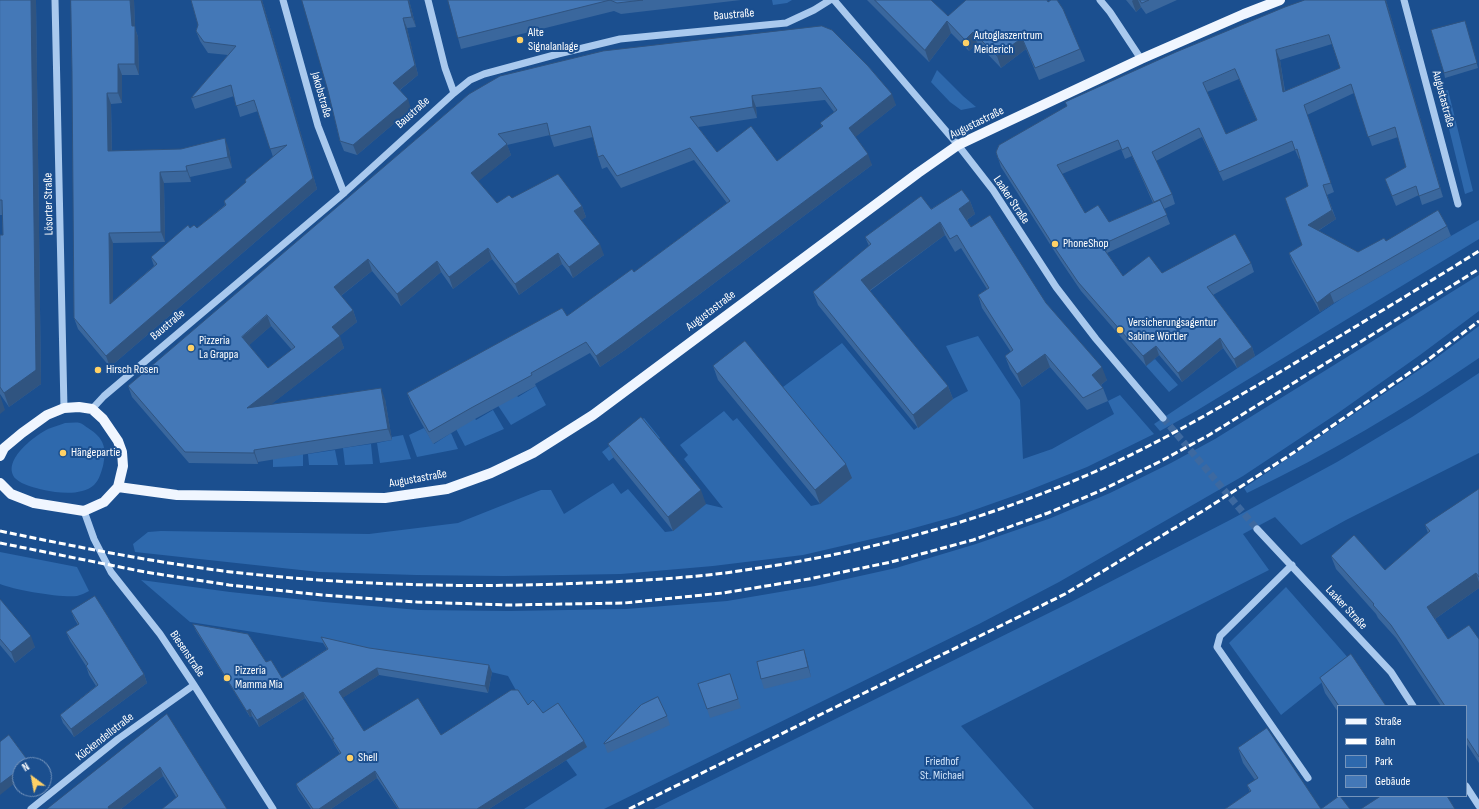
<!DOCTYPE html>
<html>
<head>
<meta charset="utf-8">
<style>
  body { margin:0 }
  #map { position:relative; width:1479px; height:809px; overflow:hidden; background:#1b4f8f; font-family:"Sofia Sans Condensed",sans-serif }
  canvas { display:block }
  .legend { position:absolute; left:1337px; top:705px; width:130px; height:92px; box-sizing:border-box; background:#1b4f8f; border:1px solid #7695bc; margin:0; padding:5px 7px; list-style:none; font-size:12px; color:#fff }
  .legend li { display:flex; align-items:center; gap:8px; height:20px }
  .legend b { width:20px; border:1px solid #7695bc }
  .north { position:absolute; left:12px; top:757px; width:40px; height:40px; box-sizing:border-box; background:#1b4f8f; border:1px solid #7695bc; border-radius:50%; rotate:328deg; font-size:11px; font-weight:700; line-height:16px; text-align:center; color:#fff }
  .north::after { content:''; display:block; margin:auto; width:14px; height:18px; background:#ffd166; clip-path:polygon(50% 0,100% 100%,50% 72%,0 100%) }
</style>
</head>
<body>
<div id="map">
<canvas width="1479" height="809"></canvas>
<ul class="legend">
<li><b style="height:5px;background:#f0f6ff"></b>Straße</li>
<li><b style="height:5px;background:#fff"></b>Bahn</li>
<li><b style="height:11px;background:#2e69ad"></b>Park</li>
<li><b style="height:11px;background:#4478b7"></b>Gebäude</li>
</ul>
<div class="north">N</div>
</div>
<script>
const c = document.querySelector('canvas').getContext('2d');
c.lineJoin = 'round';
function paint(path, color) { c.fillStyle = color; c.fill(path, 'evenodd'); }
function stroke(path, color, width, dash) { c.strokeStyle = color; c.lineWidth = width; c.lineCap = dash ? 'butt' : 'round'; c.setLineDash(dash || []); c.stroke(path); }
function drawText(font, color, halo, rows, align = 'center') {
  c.font = font + ' "Sofia Sans Condensed",sans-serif'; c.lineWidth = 4; c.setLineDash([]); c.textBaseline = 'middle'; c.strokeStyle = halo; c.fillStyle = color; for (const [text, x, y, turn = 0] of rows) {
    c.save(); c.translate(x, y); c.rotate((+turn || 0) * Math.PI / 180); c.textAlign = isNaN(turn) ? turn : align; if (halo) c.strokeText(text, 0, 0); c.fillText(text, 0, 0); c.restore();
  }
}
paint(new Path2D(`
  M772 0H792L787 3 773 5Z
  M937 70 963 96 976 107 961 110 950 102 931 82Z
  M1448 90 1473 191 1465 194 1440 92Z
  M1479 220V239L1196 411 1160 431 1154 424 1344 297Z
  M1479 275V311L1420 355 1338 413 1243 476 1059 582 979 624 604 809H524L577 775 518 694 508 676 491 672 371 654 323 643 190 622 141 580 230 592 324 602 419 610 509 611 626 609 727 601 815 586 896 568 976 544 1051 518 1110 493 1171 463 1215 439Z
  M1479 326V358C1405 409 1328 454 1247 493L1244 488 1428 364Z
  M978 336 1020 400 1023 459 1052 449 1114 414 1108 401 1120 395 1154 434 1087 467 1022 493 957 516 889 535 803 555 713 566 621 574 504 576 416 575 319 572 135 552 133 544 148 532 161 531 369 534 458 523 541 490H551L564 514 613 483 621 494 628 489 665 532 673 531 706 504 723 508 684 459 688 455 680 445 724 411 733 421 737 418 811 506 820 504 851 478 779 390 842 343 914 430 953 399 968 391 946 346Z
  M1155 359 1178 385 1169 392 1146 366Z
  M1479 373V453L1346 520 1301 545 1275 517 1243 534 1269 570 961 726 1034 809H654L1071 602 1230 520 1337 462 1412 417Z
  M536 386 546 405 511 425 497 404 516 394 518 397Z
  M493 410 504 429 465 446 455 427 474 417 476 420Z
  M644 418 660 438 655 442 646 431 609 461 602 452Z
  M65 423C70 423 76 422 80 423 83 424 86 427 88 428 104 438 107 448 103 466 101 473 99 480 94 485 82 496 58 493 44 490 36 488 22 485 16 479 0 462 34 436 48 429 53 427 60 425 65 423Z
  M424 428 434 444 451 433 458 449 417 457 409 435Z
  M403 435 411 459 380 463 377 443 392 440V437Z
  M371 444 373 464 345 465 343 448Z
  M335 450 338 465H309L308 454Z
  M303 454V466L273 467V458Z
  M0 552 77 567 89 591C85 593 81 595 77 596 62 598 14 590 0 584Z
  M1286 587 1350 660 1281 715 1229 643Z`), '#2e69ad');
stroke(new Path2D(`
  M1163 418 1257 529`), '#3d69a0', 7, [7, 3.5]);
stroke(new Path2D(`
  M55 0 64 408
  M283 0 318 126 344 193
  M428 0 445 68 454 93
  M834 0 958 145 993 190 1056 287 1096 339 1163 418
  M1100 0 1110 12 1141 59
  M1404 0 1458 204
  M92 409 104 396 344 193 454 93 470 80 484 74 558 54 620 39 786 23 814 10 830 0
  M84 511 94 539 111 572 160 634 194 685 273 809
  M1257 529 1391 672 1413 706
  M1292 565 1220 636 1217 647 1308 778
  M1466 786 1479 806
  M31 809 118 739 194 685`), '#a9c9ee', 7);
stroke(new Path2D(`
  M0 456 4 448 22 433 47 415 64 408 79 407 92 409 103 419 118 441 122 452 123 466 118 487 104 502 84 511 34 503 11 494 0 483
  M118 487 177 495 385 498 447 489 491 473 533 453 593 415 918 173 958 145 996 127 1141 59 1244 14 1280 0`), '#f0f6ff', 10);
stroke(new Path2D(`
  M0 531C77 547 153 562 231 572 340 584 450 588 560 584 612 582 664 580 716 574 736 572 757 568 778 565 886 547 992 517 1092 473 1160 443 1222 406 1285 369 1350 330 1415 291 1479 251
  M0 543 145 572 229 585 322 595 417 602 509 605 624 603 723 593 809 579 891 562 973 540 1048 513 1102 490 1161 461 1209 435 1479 269
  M629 809 1065 594 1206 509 1293 453 1425 362 1479 321`), '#fff', 3, [7, 3]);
paint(new Path2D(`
  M0 0H36L41 384 9 407 0 394V235H3L2 215H0Z
  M71 0H134L135 28 138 37 139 75H122V103L111 104 112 151 229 149 232 168 190 177 191 182 164 183 165 242 113 243V301L154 266 151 257 190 228H197L225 205 224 201 246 183 245 180 273 157 258 111 240 117 234 96 195 109 191 98 228 55 208 53 200 41 196 31 198 25 191 0H262L317 189 110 367 78 329 74 318 72 71Z
  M302 0H409L416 27 407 28 418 75 400 90 411 109 357 155 344 151 340 141 328 91Z
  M448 0H741L621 14 614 11 461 49 458 38Z
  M867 0H931L948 16 1048 2 1080 49 1085 61 1039 80 1026 49 1001 68 977 43 969 51 951 33 929 62Z
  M1126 0H1177L1146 14 1141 7 1136 12Z
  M1386 0 1443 197 1422 205 1419 195 1396 206 1385 179 1406 167 1398 137 1372 146 1354 93 1307 115 1334 192 1327 195 1336 219 1318 231 1358 252 1386 241 1447 226 1451 236 1334 303 1320 312 1292 262 1289 253 1302 245 1308 186 1300 158 1299 159 1295 150 1223 181 1202 137 1156 161 1172 194 1175 204 1164 209 1170 224 1107 253 1123 276 1162 273 1251 263 1254 272 1213 295 1252 347 1255 356 1237 368 1223 348 1182 382 1159 355 1146 366 1081 291 1060 260 1001 167 996 152ZM1332 44 1340 68 1285 91 1280 60ZM1239 79 1257 121 1226 134 1207 92ZM1121 149 1125 159 1132 156 1153 203 1109 222 1085 213 1062 174Z
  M1466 25 1478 68 1445 78 1444 73Z
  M822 26 896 105 855 137 872 165 625 350 600 367 590 353 535 384 536 386 475 419 433 444 411 404 407 393 567 316 634 272 727 203 694 160 621 188 607 167 602 169 598 157 593 137 554 147 550 135 507 145 511 155 478 181 497 203 512 198 582 206 586 217 581 220 604 255 573 278 562 264 519 295 492 259 453 289 441 272 401 306 372 271 341 296 353 310 357 322 339 336 344 348 270 405 385 399 392 440 258 462V464L189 463 132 397 128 386 469 94ZM825 100 834 112 820 123 822 127 777 161 717 152 698 127 757 118 756 107ZM271 326 292 350 268 368 249 345Z
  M970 201 975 214 967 220 971 227 1046 303 1107 380 1101 385 1103 388 1108 401 1087 410 1050 367 1022 387 1010 369 1005 356 1011 352 982 308 978 295 987 289 961 248 955 252 945 235 870 291 948 386 953 399 918 428 818 305 813 292 869 246 865 237 931 209Z
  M713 366 852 478 820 504 718 380Z
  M608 444 706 504 673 531 613 457Z
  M1479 489V588L1435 619 1448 639H1479V763L1466 743V706H1441L1396 638 1378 618 1376 614 1336 569 1331 556 1385 570 1428 533 1425 525Z
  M0 599 35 647 15 663 0 645Z
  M71 611 144 674 147 683 74 737 63 723 60 715 96 686 89 675 86 666 70 641 66 632 78 625 75 620Z
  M193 624 266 662 282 678 327 649 323 643 321 637 369 648 492 672 488 693 379 675 342 698 364 731 441 735 528 705 543 713 584 741 587 747 489 809H398L377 778 331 809H311L298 790 296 784 340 754 335 746 332 740 305 698 259 727 252 716 250 717 196 631Z
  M804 650 807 660 811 677 764 689 761 679Z
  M730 674 741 708 710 718 707 709Z
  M1320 678 1386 706H1338V712L1325 693Z
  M167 714 219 798 176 797 163 776 121 809H47Z
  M667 716 670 725 608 753 607 752 604 743Z
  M1238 748 1321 809H1225L1250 792 1247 785 1255 780 1243 763Z`), '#3a679d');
paint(new Path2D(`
  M31 0H36L41 384 9 407 4 393Z
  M130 0H134L135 28 138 37 139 75 135 64 132 26Z
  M261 0H262L317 189 110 367 106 356 313 178Z
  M408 0H409L416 27 412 17Z
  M1133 0H1138L1141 7 1136 12 1132 1Z
  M1385 0H1386L1443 197 1440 188Z
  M403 18 407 28 418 75 397 92 393 83Z
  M947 21 951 33 929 62 925 50Z
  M973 32 977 43 969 51 965 40Z
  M1022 38 1026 49 1001 68 997 56Z
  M1276 50 1280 60 1286 101 1283 92Z
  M118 64 122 75V103L118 93Z
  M107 93 111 104 112 162 108 151Z
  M892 94 896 105 853 139 849 128Z
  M752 96 756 107 757 118 753 107Z
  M408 99 411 109 357 155 353 145Z
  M225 138 229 149 232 168 228 157Z
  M507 144 511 155 475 184 471 173Z
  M868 154 872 165 625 350 600 367 596 356Z
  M186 166 190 177 191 182 187 171Z
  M160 172 164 183 165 242 161 232Z
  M970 201 975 214 964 222 959 209Z
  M582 206 586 217 579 222 574 211Z
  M1332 210 1336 219 1311 235 1308 225Z
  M940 222 945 235 866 293 861 280Z
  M109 233 113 243V315L110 304Z
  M600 244 604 255 573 278 569 267Z
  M488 248 492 259 453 289 449 277Z
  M558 253 562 264 519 295 515 284Z
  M368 259 372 271 338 298 334 287Z
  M437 261 441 272 401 306 397 294Z
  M1330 293 1334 303 1320 312 1317 303Z
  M353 310 357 322 337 338 332 327Z
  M267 315 271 326 246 348 242 337Z
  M340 336 344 348 251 420 247 408Z
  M1220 338 1223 348 1182 382 1178 373Z
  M1156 346 1159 355 1146 366 1143 356Z
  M1252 347 1255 356 1237 368 1234 359Z
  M1045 354 1050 367 1022 387 1017 374Z
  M1102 367 1107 380 1097 388 1092 375Z
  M948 386 953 399 918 428 913 415Z
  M381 388 385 399 392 440 388 429Z
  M0 395 5 410 0 414Z
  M254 450 258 462V464L254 453Z
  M846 464 852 478 820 504 815 490Z
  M701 490 706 504 673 531 668 517Z
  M1476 573 1479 582V588L1432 621 1427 607Z
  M31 636 35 647 15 663 11 652Z
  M804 650 807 660 811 677 808 667Z
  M489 665 492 672 488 693 485 686Z
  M377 668 379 675 341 699 339 692Z
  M144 674 147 683 74 737 71 729Z
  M303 692 305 698 259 727 257 720Z
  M250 709 252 716 250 717 247 711Z
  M584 741 587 747 489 809H477Z
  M29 762 30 765H25Z
  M160 767 163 776 121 809H108V807Z
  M20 769V779L0 795V784Z
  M375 771 377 778 331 809H319Z`), '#305480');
const building = new Path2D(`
  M0 0H31L36 370 4 393 0 387V235H3L2 200H0Z
  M71 0H130L132 26H135V64H118V93H107L108 151 181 149 225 138 228 157 186 166 187 171 160 172 161 232 109 233 110 304 157 264 151 257 188 225 190 228 194 225 197 228 226 205 224 201 246 182 245 180 287 145 270 149 254 100 236 106 231 85 191 98 236 46 204 42 196 31 198 25 191 0H261L313 178 106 356 74 318 72 71Z
  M302 0H408L412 17 403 18 415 65 393 83 408 99 353 145 340 141 328 91Z
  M448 0H643L617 3 610 0 458 38Z
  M875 0H931L948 16 966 0H1047L1048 2 1051 0H1057L1063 9 1080 49 1035 68 1022 38 997 56 973 32 965 40 947 21 925 50Z
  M1140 0H1149L1142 3Z
  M1305 0H1385L1440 188 1419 196 1416 186 1392 196 1385 179 1406 167 1395 127 1368 137 1351 84 1304 105 1331 183 1323 185 1332 210 1308 225 1358 252 1384 238 1386 241 1438 210 1447 226 1330 293 1317 303 1289 253 1302 245 1285 198 1308 186 1297 149 1295 150 1292 141 1219 172 1199 128 1152 152 1172 194 1154 202 1128 147 1122 150 1118 140 1057 165 1085 213 1098 205 1109 222 1160 200 1167 215 1101 245 1123 276 1149 256 1162 273 1235 234 1251 263 1207 287 1252 347 1234 359 1220 338 1178 373 1156 346 1143 356 1078 282 1057 251 998 158 996 152 999 145 1067 106 1065 102 1176 52 1285 7ZM1329 35 1340 68 1283 92 1276 50ZM1235 69 1257 120 1226 134 1203 83Z
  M1465 21 1477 63 1444 73 1431 30Z
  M822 26 832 30 868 66 892 94 849 128 868 154 621 338 596 356 586 342 531 373 532 375 471 408 429 432 407 393 562 308 567 316 632 269 634 272 730 201 690 148 617 176 603 155 598 157 590 126 550 136 547 123 498 134 507 144 471 173 497 203 509 195 512 198 558 174 582 206 574 211 600 244 569 267 558 253 515 284 488 248 449 277 437 261 397 294 368 259 334 287 353 310 332 327 340 336 247 408 381 388 388 429 254 450V453L185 452 128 386 469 94 500 76 603 51ZM821 88 837 110 820 123 823 126 777 161 751 126 717 152 690 117 753 107 752 96ZM267 315 295 347 268 368 242 337Z
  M962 190 970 201 959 209 971 227 990 215 1046 303 1102 367 1092 375 1103 388 1083 398 1045 354 1017 374 1005 356 1013 350 978 295 989 288 957 235 950 239 940 222 861 280 948 386 913 415 813 292 871 244 865 237 921 196 931 209Z
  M745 341 846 464 815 490 713 366Z
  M641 417 701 490 668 517 608 444Z
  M1479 489V577L1476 573 1427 607 1448 639 1469 625 1479 639V757L1466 737V706H1445L1391 625 1373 605 1374 604 1331 556 1354 535 1385 570 1430 531 1425 525Z
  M95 596 144 674 71 729 60 715 98 685 86 666 88 664 66 632 79 624 71 611Z
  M0 599 31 636 11 652 0 639Z
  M193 624 248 634 266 662 271 660 282 678 328 649 321 637 369 648 489 665 485 686 377 668 339 692 364 731 418 698 441 735 511 690H518L528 705 533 700 543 713 558 703 584 741 477 809H399L375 771 319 809H313L296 784 341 753 332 739H334L303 692 257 720 250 709 247 711Z
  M804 650 808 667 761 679 757 662Z
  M1351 654 1386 706H1339L1320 678Z
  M730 674 738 699 707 709 698 684Z
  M658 697 667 716 604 744V743L641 705Z
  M167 714 227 809H162L178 796 160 767 108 807 109 809H47Z
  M1267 728 1321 809 1339 796H1340L1350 809H1225L1251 791 1247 785 1258 778 1238 748Z
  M9 735 29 762 25 765H20V769L0 784V742Z
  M1381 796H1447L1455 809H1361Z`);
paint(building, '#4478b7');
stroke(building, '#305480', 1);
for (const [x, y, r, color] of [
  [520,40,4,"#ffd166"],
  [966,43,4,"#ffd166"],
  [1055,244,4,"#ffd166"],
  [1120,330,4,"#ffd166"],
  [191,348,4,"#ffd166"],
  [98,370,4,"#ffd166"],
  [63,453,4,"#ffd166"],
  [227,678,4,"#ffd166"],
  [350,758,4,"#ffd166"]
]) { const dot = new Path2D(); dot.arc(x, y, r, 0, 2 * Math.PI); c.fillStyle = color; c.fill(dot); stroke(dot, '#1b4f8f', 1.5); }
drawText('12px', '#fff', '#1b4f8f', [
  ["Baustraße",734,15,-5],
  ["Jakobstraße",321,95,74],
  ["Augustastraße",1443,99,75],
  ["Baustraße",413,113,-42],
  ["Augustastraße",977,123,-26],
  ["Laaker Straße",1011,200,56],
  ["Lösorter Straße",49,204,-91],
  ["Augustastraße",711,311,-37],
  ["Baustraße",168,325,-40],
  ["Augustastraße",418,479,-10],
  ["Laaker Straße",1346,608,47],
  ["Biesenstraße",187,654,56],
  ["Kückendellstraße",105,737,-38]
]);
drawText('12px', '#fff', '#1b4f8f', [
  ["Alte",528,33],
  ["Signalanlage",528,47],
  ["Autoglaszentrum",974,36],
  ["Meiderich",974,50],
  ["PhoneShop",1063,244],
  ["Versicherungsagentur",1128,323],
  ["Sabine Wörtler",1128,337],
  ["Pizzeria",199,341],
  ["La Grappa",199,355],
  ["Hirsch Rosen",106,370],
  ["Hängepartie",71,453],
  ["Pizzeria",235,671],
  ["Mamma Mia",235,685],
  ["Shell",358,758]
], 'left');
drawText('12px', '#cfe3fa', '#1b4f8f', [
  ["Friedhof",942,762],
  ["St. Michael",942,776]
]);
</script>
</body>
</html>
